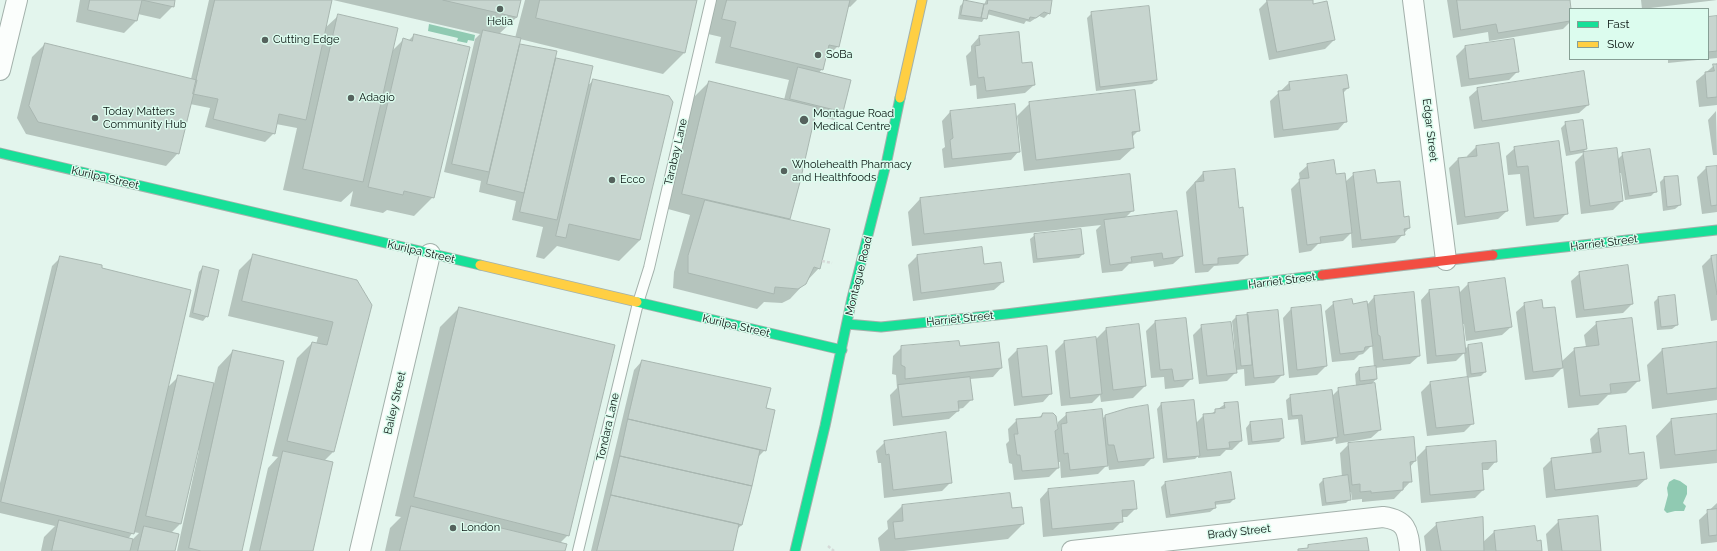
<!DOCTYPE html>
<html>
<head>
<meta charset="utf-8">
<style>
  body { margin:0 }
  #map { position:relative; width:1717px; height:551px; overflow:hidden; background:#e3f5ed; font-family:Raleway,sans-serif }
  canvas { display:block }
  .legend { position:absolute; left:1569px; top:8px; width:140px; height:52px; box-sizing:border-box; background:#dcfcee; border:1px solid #879f95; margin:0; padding:5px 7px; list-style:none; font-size:12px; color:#08130f }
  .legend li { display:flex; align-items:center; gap:8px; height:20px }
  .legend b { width:20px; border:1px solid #879f95 }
</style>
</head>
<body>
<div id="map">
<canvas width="1717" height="551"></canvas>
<ul class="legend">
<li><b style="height:5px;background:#16e098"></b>Fast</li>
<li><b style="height:5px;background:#ffcf43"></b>Slow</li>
</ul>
</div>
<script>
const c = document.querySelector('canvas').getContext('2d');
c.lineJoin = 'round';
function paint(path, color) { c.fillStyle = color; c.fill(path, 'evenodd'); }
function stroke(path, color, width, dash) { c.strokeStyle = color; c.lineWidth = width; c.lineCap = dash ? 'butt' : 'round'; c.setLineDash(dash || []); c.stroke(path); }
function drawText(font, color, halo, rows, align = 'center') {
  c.font = font + ' Raleway,sans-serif'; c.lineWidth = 3; c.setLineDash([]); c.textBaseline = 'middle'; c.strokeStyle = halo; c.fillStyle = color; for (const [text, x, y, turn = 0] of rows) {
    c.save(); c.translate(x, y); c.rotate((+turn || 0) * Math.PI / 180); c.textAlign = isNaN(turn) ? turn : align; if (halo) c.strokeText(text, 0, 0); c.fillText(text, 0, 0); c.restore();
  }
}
paint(new Path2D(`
  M429 24 475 35 474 41 468 40 467 43 457 41 458 38 428 31Z
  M1674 479 1680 481 1687 486V494L1683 503 1686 506 1684 511H1675L1667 513 1664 510 1668 495 1667 488 1669 482Z`), '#90cab2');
paint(new Path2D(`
  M80 0H174L173 6 160 19 138 14 136 21 124 33 76 22Z
  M209 0H332L325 28 338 16 392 51 403 40 408 41 414 35 433 197 414 216 387 210 383 213 350 206 353 191 341 202 283 190 297 128 276 124 274 133 265 142 205 127 210 108 190 104 178 153 166 166 26 134 17 118 32 57 45 44 191 79Z
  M333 0H520L517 17 499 34 515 38 525 0H697L684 53 663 74 520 39 518 45 556 52 555 58 592 67 587 86 594 80 640 240 619 261 557 246 544 259 536 257 543 227 512 220 516 201 479 192 481 181 444 172 475 39 480 34Z
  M716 0H857L850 7 847 6 838 46 825 59 822 69 819 73 842 111 834 120 814 115 800 182 789 220 819 268 790 299 782 303 764 302 757 309 673 288 674 272 690 215 668 209 694 97 709 82 784 100 789 80 715 63 721 37 708 34Z
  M986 0H1051L1049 13 1044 18 1039 16 1030 22 1026 21 1024 24 987 14 982 22 958 19 960 6 965 1 984 5Z
  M1268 0H1312L1313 5 1334 40 1325 49 1269 60 1259 9Z
  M1447 0H1569L1570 22 1563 29 1489 41 1488 32 1453 38Z
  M1641 0H1717L1642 9Z
  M1092 13 1156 80 1152 84 1096 91 1087 18Z
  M1717 17V58L1668 63V59H1708V18Z
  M979 37 1021 64 1034 85 1025 93 977 99 976 85 970 86 966 56 971 51V46Z
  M1513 40 1518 71 1509 80 1461 87 1456 56 1465 47Z
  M1717 63V105L1699 107 1696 81Z
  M1289 83 1348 88 1343 93 1346 121 1338 130 1274 138 1270 101Z
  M1478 89 1588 105 1579 113 1474 129 1469 97Z
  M1030 103 1139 130 1131 138 1133 148 1120 160 1024 171 1017 116Z
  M1716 111 1717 155H1713L1708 120Z
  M950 112 1019 151 1011 160 944 168 942 149 945 147 942 121Z
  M1566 123 1586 149 1582 153 1566 156 1561 128Z
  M1476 147 1507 211 1498 219 1457 225 1449 168 1458 159 1468 158 1467 156Z
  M1515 148 1567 213 1558 222 1526 226 1520 174 1508 175 1506 156Z
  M1584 153 1617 160 1623 154 1655 192 1651 196 1625 200 1621 173H1619L1622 201 1613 210 1581 214 1575 162Z
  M1308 165 1335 175 1345 182 1354 174 1376 185 1404 218 1409 228 1395 243 1352 248 1351 233 1343 241 1318 244 1311 251 1299 253 1291 189 1300 180 1299 173Z
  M1717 167V212L1702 214 1697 177 1706 168Z
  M1234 170 1238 209 1247 255 1238 264 1214 266 1208 272 1195 273 1186 192 1203 173Z
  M1664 178 1680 205 1675 209 1663 211 1660 182Z
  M920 199 1133 210 1124 219 1182 256 1173 264 1154 267 1153 261 1129 264 1122 271 1102 273 1096 230 1101 225 912 246 908 212Z
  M1035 235 1083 254 1079 258 1033 263 1030 239Z
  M981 248 983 265 1003 282 994 290 913 301 908 265 917 256Z
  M254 255 357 281 333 452 324 461 312 551H249L268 468 278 457 272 456 297 358 312 343 316 344 318 337 228 316 239 270Z
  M1717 256V320L1711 321 1702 266 1711 257Z
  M61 257 167 388 179 376 214 384 218 367 233 351 241 551H177L199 450H197L180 524 171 533 174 551H41L44 537 55 526 0 513V483L52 266ZM133 532 139 533 132 540 128 539Z
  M203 267 207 316 203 321 189 317 199 272Z
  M1580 273 1632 304 1623 313 1576 318 1571 281Z
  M1468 284 1511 327 1502 335 1466 341 1464 324H1462L1465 349 1468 346 1485 372 1481 376 1467 378 1464 353 1456 361 1427 364 1421 300 1429 291 1459 293Z
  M1374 297 1419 356 1410 364 1375 368 1376 379 1371 385 1380 430 1371 438 1336 444 1335 438 1332 441 1301 445 1298 419 1288 420 1286 400 1291 396H1332L1339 389 1356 386 1355 374 1359 369 1374 367 1372 345 1363 354 1359 355 1354 360 1332 362 1325 311 1334 303 1367 305Z
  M1658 298 1677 325 1672 329 1657 330 1654 302Z
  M1525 304 1542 309 1561 362 1575 349 1586 347 1584 335 1597 323 1639 380 1626 393 1608 395 1598 405 1568 408 1563 367 1553 377 1525 380 1516 312Z
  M459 308 568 535 560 543 564 551H385L390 528 401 517 395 516 440 327Z
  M1291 309 1326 366 1317 375 1289 378 1283 318Z
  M1248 314 1283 374 1274 383 1245 386 1244 369 1236 370V372L1227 381 1199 384 1193 335 1202 326 1233 350H1235L1232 321 1236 317 1246 316Z
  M1185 319 1192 378 1183 387 1165 389 1164 377 1151 378 1146 331 1155 322Z
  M1106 329 1145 386 1133 398 1101 402 1100 395 1092 403 1061 406 1055 351 1064 342 1095 340Z
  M1717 343V400L1652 409 1647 365 1662 350Z
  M902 347 1001 368 993 377 970 379 972 399 963 408 958 409V411L949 419 893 426 890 395 897 388 896 375 892 374 893 356Z
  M1046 347 1051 393 1043 402 1014 406 1008 359 1017 350Z
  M642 361 765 409V450L757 458 742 525 737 529 732 551H591L634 370Z
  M1430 383 1473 423 1464 432 1427 436 1421 392Z
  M1161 404 1196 423 1204 415 1211 414 1225 404 1241 441 1232 450H1226L1220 456 1198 458V456L1195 459 1163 463 1157 409Z
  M1129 409 1153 457 1144 466 1109 470 1108 464 1098 474 1061 478 1060 462H1057L1058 468 1049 477 1014 480 1012 464 1009 463 1006 444 1009 441 1008 429 1017 420 1038 418 1043 414 1057 429 1058 428V422L1067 414 1102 419 1105 416Z
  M1717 415V463L1660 469 1656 436 1671 420Z
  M1281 420 1283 438 1279 442 1248 445 1246 428 1250 423Z
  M1599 430 1628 455 1646 479 1637 487 1546 498 1543 468 1552 459 1592 454 1590 439Z
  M885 442 951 482 942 491 884 498 881 463H878L876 451Z
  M1349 444 1415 461 1410 467 1411 481 1394 499 1362 502V499L1352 500 1351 492 1349 493 1350 499 1346 503 1322 506 1319 484 1323 480 1342 477 1340 453Z
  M1426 448 1496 461 1488 470H1482L1483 490 1475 498 1421 503 1417 457Z
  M1165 483 1234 499 1230 503 1214 505 1215 508 1210 512 1166 518 1161 487Z
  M1048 490 1136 508 1127 517H1122V521L1113 530 1043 537 1040 499Z
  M1717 503V542L1701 544 1699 520Z
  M902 506 1022 508 1023 524 1008 539 904 551H880L878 538 888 529 887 521Z
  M1559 521 1600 551H1548L1546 534Z
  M1437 524 1482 543 1494 532 1536 542 1541 551H1426L1424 536Z`), '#0003');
const building = new Path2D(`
  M90 0H175L174 7 142 0 137 21 88 10Z
  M215 0H332L306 120 279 114 275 134 213 119 218 99 193 94Z
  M443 0H521L517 17Z
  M540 0H697L685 53 536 18Z
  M727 0H850L839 47 829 45 823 70 730 47 736 22 722 19Z
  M964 0 984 4 981 18 961 15Z
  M988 0H1052L1050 14 1044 12 1036 18 1030 17 1029 20 989 10 987 19 981 18 984 4H987Z
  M1267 0H1313V4L1327 1 1335 40 1277 52Z
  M1457 0H1570L1571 9 1570 21 1498 33 1496 24 1461 30Z
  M1149 6 1157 80 1100 87 1091 12Z
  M338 14 398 28 363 182 303 169Z
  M1717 16V51L1708 52V17Z
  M483 30 521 38 489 172 452 164Z
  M1019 32 1022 63 1032 62 1035 85 986 91 984 77 978 78 975 46 980 45 979 36Z
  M414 34 470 47 434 198 404 191 403 195 368 187 403 38 412 41Z
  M1514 39 1519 72 1469 79 1465 46Z
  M45 43 197 80 179 154 38 122 29 106Z
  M520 44 557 51 524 193 487 184Z
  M556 58 593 66 557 220 520 212Z
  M1713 64H1717V97L1707 98 1705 72 1714 71Z
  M798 67 851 80 843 112 790 99Z
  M1584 71 1589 105 1482 121 1477 88Z
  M1347 75 1349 88 1343 89 1347 122 1283 130 1278 91 1290 90 1289 82Z
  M593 79 669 96 673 102 640 240 569 224 566 238 556 236Z
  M709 81 817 107 800 182 790 219 682 194Z
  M1135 90 1140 131 1132 132 1134 148 1036 160 1029 102Z
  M1015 104 1020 152 952 159 950 140 953 138 950 111Z
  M1583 120 1587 149 1570 152 1565 122Z
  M1559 141 1568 214 1534 218 1528 166 1517 167 1514 147Z
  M1499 143 1508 211 1465 217 1458 158 1477 156 1476 146Z
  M1617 148 1623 201 1590 206 1583 152Z
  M1650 149 1657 192 1629 196 1622 153Z
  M1334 160 1336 174 1345 173 1352 233 1320 237 1321 243 1307 245 1299 179 1309 178 1307 164Z
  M1717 166V205L1711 206 1706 167Z
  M1235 169 1239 208 1243 207 1248 255 1218 258V264L1203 265 1195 182 1204 181 1203 172Z
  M1375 170 1377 183 1400 181 1404 217 1409 216 1410 228 1404 229 1405 235 1361 240 1353 173Z
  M1130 174 1134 211 924 234 920 198Z
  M1678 176 1681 205 1667 207 1664 177Z
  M705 200 830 229 820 269 814 267 806 284 798 289 775 287 774 294 688 273V256Z
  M1177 211 1183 256 1163 259 1162 253 1131 257 1132 262 1110 265 1104 220Z
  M1081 229 1084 254 1037 259 1034 234Z
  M982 247 984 264 1001 262 1004 282 921 293 917 255Z
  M253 254 357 280 372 305 334 452 287 441 312 342 327 345 333 322 242 301Z
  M1717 255V295L1711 256Z
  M60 256 102 265V268L191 290 134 534 1 502Z
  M1628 265 1633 304 1584 310 1579 272Z
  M203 266 219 270 208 317 193 313Z
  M1505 278 1512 327 1475 332 1468 283Z
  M1459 287 1466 353 1436 356 1429 290Z
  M1414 292 1420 356 1383 360 1380 336 1378 335 1374 296Z
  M1675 295 1678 325 1661 327 1658 297Z
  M1352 299 1353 304 1367 301 1373 346 1365 347 1364 351 1340 354 1333 302Z
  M1542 300 1543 308 1555 307 1563 368 1533 372 1524 303Z
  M1321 305 1327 366 1297 370 1291 308Z
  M459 307 615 345 569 536 414 497Z
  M1278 310 1284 375 1254 378 1247 313Z
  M1248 315 1252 365 1241 366 1236 316Z
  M1186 318 1193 379 1174 381 1172 369 1160 370 1155 321Z
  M1632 318 1640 381 1610 384 1611 393 1580 396 1574 348 1599 345 1596 322Z
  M1231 322 1237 373 1207 376 1201 325Z
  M1139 324 1146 386 1113 390 1106 328Z
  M1096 337 1102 394 1070 398 1064 341Z
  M959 341 960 346 999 342 1002 368 905 379V367L901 365V346Z
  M1717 342V388L1667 394 1662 349Z
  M1482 343 1486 372 1471 374 1468 345Z
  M1047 346 1052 394 1022 397 1017 349Z
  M233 350 284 361 242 551H201L189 548Z
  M642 360 771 388 766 408 775 410 766 451 628 419Z
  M1376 366 1377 379 1360 381 1359 368Z
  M178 375 214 383 181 524 146 516Z
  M970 377 973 400 958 401 959 411 902 417 898 385Z
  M1468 377 1474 424 1436 428 1430 382Z
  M1375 383 1381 430 1344 435 1338 388Z
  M1332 390 1338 437 1305 442 1302 415 1292 416 1290 395Z
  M1194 400 1200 456 1167 459 1161 403Z
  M1238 402 1242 441 1229 442 1230 448 1207 450 1203 414 1215 413V409L1225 408 1224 403Z
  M1148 405 1154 458 1118 462 1114 445H1108L1105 415 1128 408Z
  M1102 409 1108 466 1070 470 1068 453 1064 454 1061 424 1067 423 1066 413Z
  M1043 413H1053L1056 416 1058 429 1055 431 1059 468 1022 471 1020 455H1017L1014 434H1018L1016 419 1041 417Z
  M1717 414V450L1675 455 1671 419Z
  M628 419 760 450 752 486 620 456Z
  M1282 419 1284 438 1252 442 1250 422Z
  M1626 426 1629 454 1644 452 1647 479 1555 490 1551 458 1601 452 1598 429Z
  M946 432 952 483 893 490 889 454 886 455 884 441Z
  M1414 437 1416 461 1410 462 1412 482H1403V490L1371 493V491L1360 492V484L1352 485 1348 443Z
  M1496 441 1497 462 1482 463 1484 490 1430 495 1426 447Z
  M283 451 333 462 313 551H260Z
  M620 456 752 486 742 525 611 495Z
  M1231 472 1235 499 1215 502 1216 508 1170 515 1165 482Z
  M1348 475 1351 500 1326 503 1323 479Z
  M1134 481 1137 509 1122 510 1123 522 1052 529 1048 489Z
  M1010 493 1012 508 1022 507 1024 524 895 539 893 522 903 521 902 505Z
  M611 495 739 524 733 551H597Z
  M411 506 567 544 565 551H400Z
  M1717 509V535L1709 536 1707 510Z
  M1598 516 1601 551H1562L1558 520Z
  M1483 517 1484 551H1441L1436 523Z
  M59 520 133 539 130 551H52Z
  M144 526 179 534 175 551H138Z
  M1535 526 1537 541 1541 540 1542 551H1496L1494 531Z
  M1367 538 1369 551H1298V549L1308 548V545Z`);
paint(building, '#c7d5cf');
stroke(building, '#a8b6b0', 1);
const lane = new Path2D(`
  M578 551 638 303 649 268 711 0`);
const street = new Path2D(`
  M1413 0 1446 260
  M0 70 17 0
  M360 551 430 254
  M1072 551 1383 517C1406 520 1408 530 1410 551`);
const fast = new Path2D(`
  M0 153 480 265
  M1493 255 1717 230
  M637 302 842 350
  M847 324 881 327 1006 314 1322 275
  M795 551 825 426 852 298 887 160 900 98`);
const slow = new Path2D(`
  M900 98 922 0
  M480 265 637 302`);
const jam = new Path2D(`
  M1322 275 1493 255`);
stroke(lane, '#a3b1ab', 12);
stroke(street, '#a3b1ab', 22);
stroke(fast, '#a3b1ab', 11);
stroke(slow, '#a3b1ab', 11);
stroke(jam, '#a3b1ab', 11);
stroke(new Path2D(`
  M822 261 832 263
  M828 546 834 551`), '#d5dad8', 2.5, [3, 2]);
stroke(lane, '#fbfefc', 10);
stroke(street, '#fbfefc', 20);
stroke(fast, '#16e098', 9);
stroke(slow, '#ffcf43', 9);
stroke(jam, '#f24e42', 9);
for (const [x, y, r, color] of [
  [500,9,4,"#55625d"],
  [265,40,4,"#55625d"],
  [818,55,4,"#55625d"],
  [351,98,4,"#55625d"],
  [95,118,4,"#55625d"],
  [804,120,5,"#55625d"],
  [784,171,4,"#55625d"],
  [612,180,4,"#55625d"],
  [453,528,4,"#55625d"]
]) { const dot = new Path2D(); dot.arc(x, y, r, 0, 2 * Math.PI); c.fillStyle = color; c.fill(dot); stroke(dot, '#dcfcee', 1.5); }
drawText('11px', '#08130f', '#dcfcee', [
  ["Helia",500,22,"center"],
  ["Cutting Edge",273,40],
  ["SoBa",826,55],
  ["Adagio",359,98],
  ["Today Matters",103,112],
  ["Community Hub",103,125],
  ["Montague Road",813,114],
  ["Medical Centre",813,127],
  ["Wholehealth Pharmacy",792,165],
  ["and Healthfoods",792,178],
  ["Ecco",620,180],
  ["London",461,528]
], 'left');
drawText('11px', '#08130f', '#dcfcee', [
  ["Edgar Street",1430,130,83],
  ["Tarabay Lane",676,152,-77],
  ["Kurilpa Street",105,178,13],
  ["Harriet Street",1604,243,-7],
  ["Kurilpa Street",421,252,13],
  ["Montague Road",859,276,-76],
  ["Harriet Street",1282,281,-7],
  ["Harriet Street",960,319,-6],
  ["Kurilpa Street",736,326,13],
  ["Bailey Street",395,403,-77],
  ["Tondara Lane",608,427,-77],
  ["Brady Street",1239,532,-6]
]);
</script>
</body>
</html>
